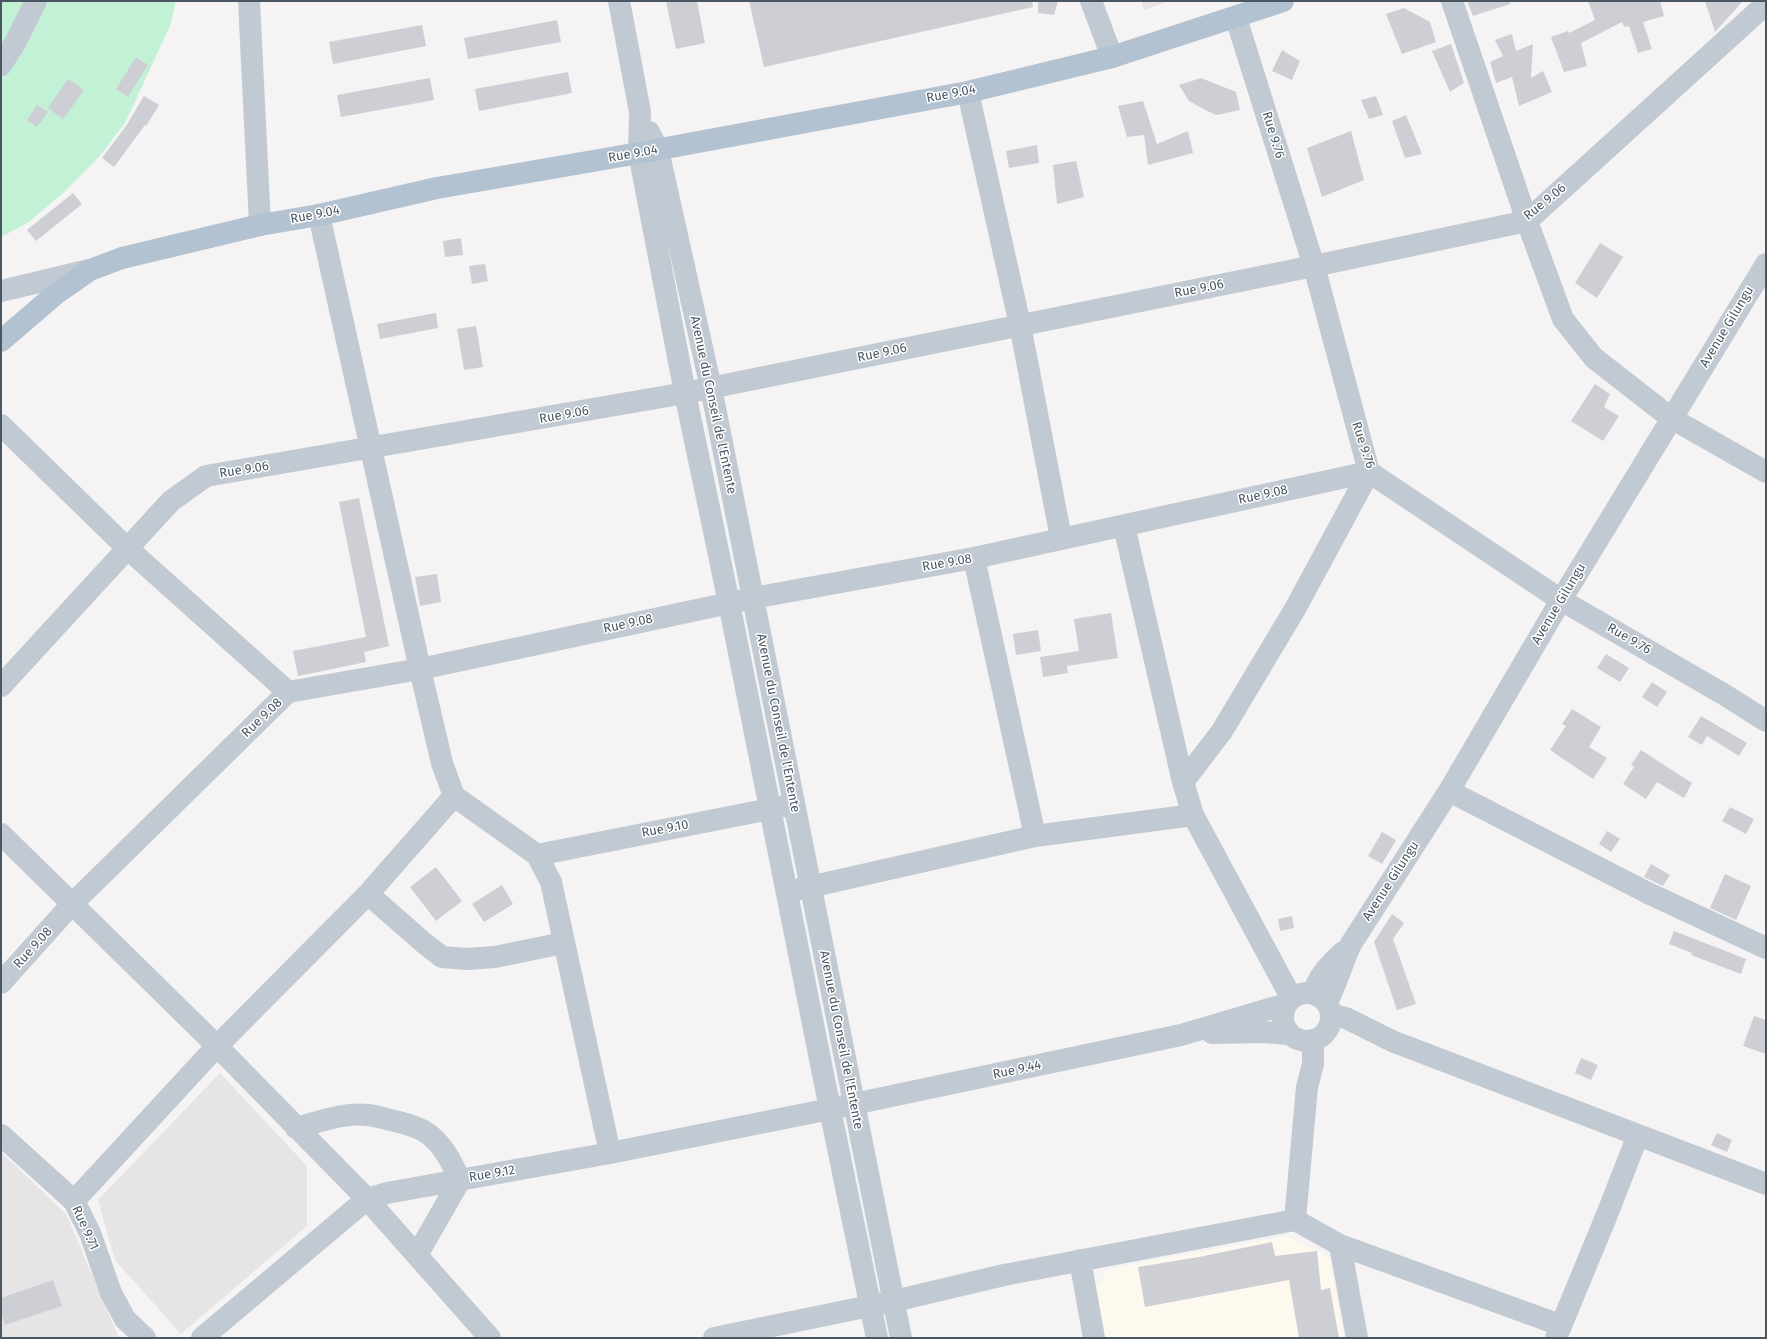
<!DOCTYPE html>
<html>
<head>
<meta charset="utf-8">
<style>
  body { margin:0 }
  #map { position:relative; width:1767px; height:1339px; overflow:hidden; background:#f5f3f3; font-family:"Fira Sans",sans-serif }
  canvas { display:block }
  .frame { position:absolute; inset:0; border:2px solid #4a5661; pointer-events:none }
</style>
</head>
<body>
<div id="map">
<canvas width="1767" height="1339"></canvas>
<div class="frame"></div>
</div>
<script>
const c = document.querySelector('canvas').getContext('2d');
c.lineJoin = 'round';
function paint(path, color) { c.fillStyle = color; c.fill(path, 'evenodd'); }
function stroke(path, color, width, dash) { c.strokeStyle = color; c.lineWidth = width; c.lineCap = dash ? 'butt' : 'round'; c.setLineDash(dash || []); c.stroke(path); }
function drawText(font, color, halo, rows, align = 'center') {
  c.font = font + ' "Fira Sans",sans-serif'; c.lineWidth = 3; c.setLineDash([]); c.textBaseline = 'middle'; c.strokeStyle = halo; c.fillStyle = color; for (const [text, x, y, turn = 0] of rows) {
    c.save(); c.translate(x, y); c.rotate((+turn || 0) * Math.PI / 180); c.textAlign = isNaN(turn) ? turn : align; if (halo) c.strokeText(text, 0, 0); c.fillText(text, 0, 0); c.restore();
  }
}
paint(new Path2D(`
  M1286 1236 1329 1257 1344 1338H1105L1094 1289 1109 1269Z`), '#fdf9ef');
paint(new Path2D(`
  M1141 1H1170L1144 10Z
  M220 1073 307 1166V1226L181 1334 115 1260 98 1200Z
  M1 1152 66 1214 119 1338H1Z`), '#e6e4e5');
paint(new Path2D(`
  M1 1H176L170 26 125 123 99 157 63 193 29 222 1 237Z`), '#c3f1d5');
paint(new Path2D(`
  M666 1H697L705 43 676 49Z
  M749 1H1032L1033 7 764 67Z
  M1038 1H1058L1054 15 1038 13Z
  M1467 1H1510V4L1473 16Z
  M1588 1H1660L1664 16 1643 22 1652 49 1638 53 1629 26 1624 27 1622 22 1581 43 1587 66 1564 72 1551 37 1568 31 1569 33 1595 20Z
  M1705 1H1743L1715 32Z
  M1404 8 1430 22 1436 42 1402 54 1386 14Z
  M557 20 561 42 468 59 464 38Z
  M422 25 426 46 333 64 329 42Z
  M1512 34 1516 51 1533 44 1531 78 1543 71 1552 92 1519 106 1512 77 1496 83 1490 62 1503 56 1495 40Z
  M1451 44 1464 83 1450 92 1432 51Z
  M1282 50 1300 61 1292 80 1272 71Z
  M136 57 148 65 128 97 116 89Z
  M568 72 572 93 479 111 475 89Z
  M430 78 434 100 341 117 337 95Z
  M1201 78 1236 92 1240 110 1217 115 1207 111 1189 101 1179 85Z
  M68 79 84 90 63 119 48 108Z
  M144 96 159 105 146 126 145 125 114 167 102 158 126 126Z
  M1376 96 1383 115 1369 119 1361 100Z
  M1143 101 1157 144 1188 131 1193 153 1148 165 1144 135 1127 137 1118 106Z
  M37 105 48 112 37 127 27 120Z
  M1406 115 1422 154 1405 158 1392 121Z
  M1351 131 1364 180 1322 197 1307 148Z
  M1037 145 1039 163 1009 168 1006 151Z
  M1076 161 1084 197 1057 204 1053 165Z
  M73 193 82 204 36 241 27 230Z
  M461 238 463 255 445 257 443 241Z
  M1600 243 1623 257 1597 298 1575 283Z
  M485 264 488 281 472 284 469 266Z
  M436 313 438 328 380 339 377 324Z
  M476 326 483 367 464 370 457 329Z
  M1595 384 1610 394 1604 407 1619 416 1603 441 1571 421Z
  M359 498 389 646 364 652 366 662 298 676 293 651 366 637 339 502Z
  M437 574 441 602 420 606 415 577Z
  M1111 613 1118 658 1067 666 1068 673 1043 677 1040 657 1079 651 1074 619Z
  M1038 630 1041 651 1016 655 1013 634Z
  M1606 654 1629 668 1620 682 1597 668Z
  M1652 682 1667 692 1657 707 1642 697Z
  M1572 709 1601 727 1589 747 1607 758 1593 779 1550 750 1566 726 1562 724Z
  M1701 716 1747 743 1739 756 1707 736 1702 745 1688 737Z
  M1641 750 1692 783 1684 798 1657 782 1646 799 1623 784 1634 767 1631 765Z
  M1730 807 1754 819 1746 834 1722 821Z
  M1607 831 1620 839 1611 852 1599 844Z
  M1382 832 1396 840 1382 864 1368 856Z
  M1651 864 1670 875 1663 886 1644 877Z
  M436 867 462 901 436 921 410 887Z
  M1725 874 1751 886 1736 920 1710 908Z
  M502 885 513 904 484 922 472 904Z
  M1392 914 1404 923 1393 939 1416 1004 1397 1010 1374 942Z
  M1292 916 1294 928 1280 931 1278 919Z
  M1674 931 1746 959 1741 974 1691 955 1692 953 1669 944Z
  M1754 1016 1766 1020V1054L1743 1046Z
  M1581 1058 1598 1065 1591 1080 1575 1073Z
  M1717 1133 1732 1140 1727 1152 1711 1145Z
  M1272 1242 1275 1256 1317 1251 1321 1290 1330 1288 1339 1338H1299L1289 1280 1145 1307 1138 1267 1199 1257Z
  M53 1280 62 1306 5 1325 1 1313V1298Z`), '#cdcfd5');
stroke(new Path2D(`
  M249 1 260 225
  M619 1 640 112 639 153 685 393 729 603 830 1109 877 1338
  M1091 1 1112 57
  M1452 1 1527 221 1563 319 1594 358 1671 418 1766 472
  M1236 18 1314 266 1369 472 1561 600 1725 695 1766 721
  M1 65 15 43 36 1
  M968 92 1020 325 1061 538
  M649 132 658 150 711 388 901 1338
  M319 215 420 669 442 763 454 796 537 855 551 882 610 1153
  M1 291 89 270
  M1 425 127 548 288 692
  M1124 526 1183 782 1193 815 1291 997
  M974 558 1035 836
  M1 686 171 501 206 476 685 393 1314 266 1527 221 1766 4
  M1183 782 1222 731 1295 609 1369 472
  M1449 791 1648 893 1766 948
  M1 834 217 1046 367 1199 490 1338
  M537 855 785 806
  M796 890 1035 836 1193 815
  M368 894 424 943 442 957 467 959 495 957 563 943
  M1 983 71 905 288 692 420 669 753 598 974 558 1369 472
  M1283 1017a24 24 0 1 1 48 0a24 24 0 1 1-48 0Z
  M1313 993C1319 975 1330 964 1343 952
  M1327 1002C1337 983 1342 963 1351 944L1449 791 1561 600 1766 264
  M1332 1015 1346 1018 1392 1041 1766 1184
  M1212 1033 1262 1032 1289 1034
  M296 1128C319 1122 344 1112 368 1115 377 1116 386 1119 395 1121 406 1124 417 1126 427 1133 443 1144 452 1163 460 1180L417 1255
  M1 1135 74 1201 90 1233 111 1293 125 1319 145 1338
  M74 1201 217 1046 368 894 454 796
  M1295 1220 1307 1087 1313 1064V1040
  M1340 1245 1357 1338
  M1080 1260 1094 1338
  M202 1338 367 1199 387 1193 610 1153 830 1109 1181 1035 1286 1004
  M714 1338 894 1301 1004 1275 1295 1220 1340 1245 1560 1325
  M1556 1338 1606 1217 1638 1135`), '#c1cad2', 22);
stroke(new Path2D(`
  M1 341 57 293 90 270 122 258 260 225 319 215 437 188 639 153 968 92 1112 57 1283 1`), '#b3c2d1', 22);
drawText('13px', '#4a5661', '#fff', [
  ["Rue 9.04",951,94,-11],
  ["Rue 9.76",1273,135,73],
  ["Rue 9.04",633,154,-10],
  ["Rue 9.06",1545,202,-39],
  ["Rue 9.04",315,215,-11],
  ["Rue 9.06",1199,289,-11],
  ["Avenue Gilungu",1727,327,-59],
  ["Rue 9.06",882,353,-12],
  ["Avenue du Conseil de l'Entente",713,405,78],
  ["Rue 9.06",564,415,-10],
  ["Rue 9.76",1363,445,72],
  ["Rue 9.06",244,470,-9],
  ["Rue 9.08",1263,495,-12],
  ["Rue 9.08",947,563,-10],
  ["Avenue Gilungu",1559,604,-59],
  ["Rue 9.08",628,624,-12],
  ["Rue 9.76",1629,639,30],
  ["Rue 9.08",262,718,-44],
  ["Avenue du Conseil de l'Entente",778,723,79],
  ["Rue 9.10",665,829,-11],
  ["Avenue Gilungu",1391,881,-57],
  ["Rue 9.08",33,948,-48],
  ["Avenue du Conseil de l'Entente",841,1040,79],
  ["Rue 9.44",1017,1070,-12],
  ["Rue 9.12",492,1174,-10],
  ["Rue 9.71",85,1228,66]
]);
</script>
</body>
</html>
